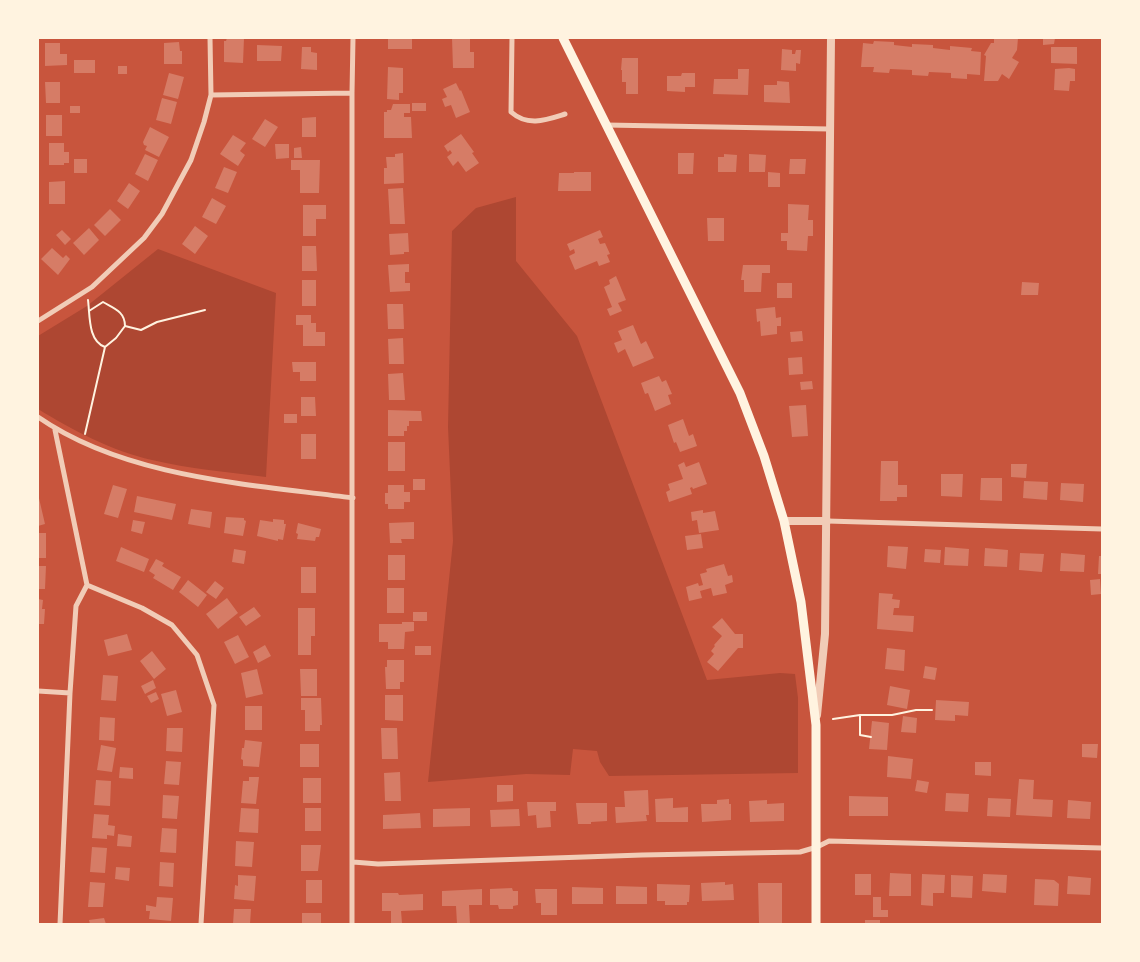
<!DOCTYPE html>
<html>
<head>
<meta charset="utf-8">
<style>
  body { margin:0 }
  #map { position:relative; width:1140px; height:962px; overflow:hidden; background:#c8553d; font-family:Inter,sans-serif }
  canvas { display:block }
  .frame { position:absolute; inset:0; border:39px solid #fff3e0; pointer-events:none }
</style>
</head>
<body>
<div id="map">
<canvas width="1140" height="962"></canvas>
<div class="frame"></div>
</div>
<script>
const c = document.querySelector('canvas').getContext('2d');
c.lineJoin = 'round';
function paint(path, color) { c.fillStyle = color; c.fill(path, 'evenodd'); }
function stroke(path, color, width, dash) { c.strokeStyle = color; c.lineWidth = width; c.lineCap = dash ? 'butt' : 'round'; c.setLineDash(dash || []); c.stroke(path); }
paint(new Path2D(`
  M516 197V261L577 336 707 680 780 673 795 674 798 698V773L609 776 600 762 597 751 573 749 570 775 526 774 428 782 453 541 448 427 452 231 476 208Z
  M158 249 276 293 266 477C228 472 189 469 152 460 112 451 72 430 38 409V336L87 306Z`), '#ae4732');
paint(new Path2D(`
  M227 38H244L243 63 224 62V41H226Z
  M388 38H412V49H388Z
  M452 38H470V52H474V68H453Z
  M994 38H1018L1017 50 1012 58 1019 62 1009 79 1002 74 998 81H984L986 56 984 55 991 43H994Z
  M1043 38H1055L1054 44 1043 45Z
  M874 41 894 42V45L912 47V44L933 45V48L950 50V46L972 48 971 51 981 52 980 75 967 74V79L951 78V73L929 72 928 76 912 75V70L890 69 889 73 873 72 874 67H861L863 43 873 44Z
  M179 42 180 51H182V64H164V43Z
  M45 43H60V54H67V65L45 66Z
  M257 45 282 46 281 61H257Z
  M302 47H311V52L317 53V70L301 69Z
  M1051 47H1077V64L1051 63Z
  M782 49 792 50V54H795L796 50H801L800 64 796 63V71L781 70Z
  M622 58H638V94H626V82H622V70H621Z
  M74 60H95V73H74Z
  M118 66H127V74H118Z
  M388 67 403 68V93H399V100L387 99Z
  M1069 68 1075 69V81H1070L1069 91 1054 90 1055 69Z
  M738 69H749L748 95 713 94 714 79H738Z
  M169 73 184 77 178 99 163 95Z
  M682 73H695V87H685V92L667 91V76H681Z
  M777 81 789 82 790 103 764 102V85H777Z
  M45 82H60V103H46Z
  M456 83 460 91 461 90 470 112 456 118 451 105 445 107 442 99 447 97 443 89Z
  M162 98 177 102 171 124 156 120Z
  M412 103H426V111H412Z
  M393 104H410V113H404V117H411L412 138H384V112H387V110H391Z
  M70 106H80V113H70Z
  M46 115H62V136H46Z
  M316 117V137H302V118Z
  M265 119 278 127 265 147 252 139Z
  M150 127 169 137 159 157 145 150 147 146 144 145 143 142Z
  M461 134 474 152 472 153 479 163 466 172 458 161 453 166 447 157 452 153 450 150 448 152 444 146Z
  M233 135 246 143 240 151 245 155 238 166 220 154Z
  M49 143H64V152H69V163H64V165H49Z
  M275 144H289V158L276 159Z
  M301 147 302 158H294V148Z
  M403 153 404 183 384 184V168H387L386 157H395V154Z
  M678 153H694L693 174H678Z
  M145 154 158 160 148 181 135 174Z
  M724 154 737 155 736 172H718V157H724Z
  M749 154 766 155 765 172H749Z
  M74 159H87V173H74Z
  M790 159H806L805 174H789Z
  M291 160H320L319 193H300V170H291Z
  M224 167 237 172 228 193 215 188Z
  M574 172H591V191H558L559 173H574Z
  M768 172 780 173V187H768Z
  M65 181V204H49V182Z
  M129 183 140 191 128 209 117 201Z
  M403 188 405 224H390L388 189Z
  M212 198 226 206 216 224 202 217Z
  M788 204 809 205 808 220H813V236H808L807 251 787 250V241H781V233H788Z
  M303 205H326V219H316V236H303Z
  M110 209 121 220 105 236 94 225Z
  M707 218H724V241H708Z
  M195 226 208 236 195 254 182 244Z
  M89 228 99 240 84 255 73 243Z
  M62 230 71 239 65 245 56 235Z
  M600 230 603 237 598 239 600 244 605 243 610 254 607 255 610 262 599 266 597 261 575 270 569 256 575 253 574 249 570 251 567 244Z
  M408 233 409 252H404V254L390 255 389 234Z
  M302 246H316L317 271H302Z
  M52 248 63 258 66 255 70 259 58 275 41 259Z
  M409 264V272H405V283H410V291L390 292 388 265Z
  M743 265H770V273H762L761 292H744V280H741Z
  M616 276 626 300 618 303 622 311 610 316 607 309 612 307 604 287 610 284 609 280Z
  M302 280H316V306H302Z
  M1022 282 1039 283 1038 295H1021Z
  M777 283H792V298H777Z
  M387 304H403L404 329H388Z
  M775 307 776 318 781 317V326H777V334L761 336 760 321 757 322 756 309Z
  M296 315H311V323H316V332H325V346H303V325H296Z
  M633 325 641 344 646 341 654 358 633 367 625 349 618 353 614 343 622 340 618 331Z
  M802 331 803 341 791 342 790 332Z
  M403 338 404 364H389L388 339Z
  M802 357 803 374 789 375 788 358Z
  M292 362H316V381H300V372H293Z
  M403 373 405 400H389L388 374Z
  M659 376 662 382 666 380 672 394 668 395 671 404 655 411 648 393 645 394 641 383Z
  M812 381 813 389 801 390 800 382Z
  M301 397H315L316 416H301Z
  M806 405 808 436 792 437 789 406Z
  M388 410 421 411 422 421H409V426H407V431H404V436H388Z
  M284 414H297V423H284Z
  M683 419 689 436 693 434 697 446 680 452 676 442 674 443 668 425Z
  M301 434H316V459H301Z
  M388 442H405V471H388Z
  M881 461H898V485H907V497H897V501H880Z
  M684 462 686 467 699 462 707 484 693 489 692 487 690 488 692 494 669 502 666 492 670 490 668 484 683 479 678 465Z
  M1011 464H1027L1026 478 1011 477Z
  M941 474H963L962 497 941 496Z
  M981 478H1002V501L980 500Z
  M413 479H425V490H413Z
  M1024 481 1048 482 1047 500 1023 498Z
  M1061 483 1084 484 1083 502 1060 500Z
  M113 485 127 489 118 518 104 514Z
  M388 485H404V492H410V502H404V509H388V504H385V493H388Z
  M38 494 45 524 38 526Z
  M137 496 176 504 172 520 134 512Z
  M191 509 212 512 210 528 188 524Z
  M703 510V513L715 511 719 530 699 533 697 520 692 521 691 512Z
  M226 517 244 518V520L246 521 243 536 224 533Z
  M273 519 284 520V524H286L283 540 278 539V541L257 536 260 520 273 522Z
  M133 520 145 522 142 534 131 531Z
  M414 522V539H401L402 543H390L389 523Z
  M298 523 321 529 319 537H316L315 541 297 539 298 534 296 533Z
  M38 533H46V558H38Z
  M701 534 703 548 687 550 685 536Z
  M888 546 908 547 906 569 887 567Z
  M121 547 149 559 144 572 116 561Z
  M945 547 969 549 968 566 944 565Z
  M985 548 1008 550 1007 567 984 566Z
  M234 549 246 551 244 564 232 562Z
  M925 549 941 550 940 563 924 562Z
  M1020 553 1044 554 1042 572 1019 570Z
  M1061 553 1085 555 1084 572 1060 571Z
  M388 555H405V580H388Z
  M1099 556H1102V574H1098Z
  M156 559 164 563 162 566 181 577 173 590 153 578 155 575 149 571Z
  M724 564 728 576 732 575 733 582 725 585 727 593 713 596 711 588 700 591 702 598 689 601 686 587 698 583 699 586 703 585 700 574 707 572 706 569Z
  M38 566H46L45 589H38Z
  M301 567H316V593H301Z
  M1100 579 1101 594 1091 595 1090 580Z
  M188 580 207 595 198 607 179 592Z
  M215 581 224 588 216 599 206 592Z
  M387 588H404V613H387Z
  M879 593 893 594 892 599 900 600 899 608H894L893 615 914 616 913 632 877 629Z
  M227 598 238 613 218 629 206 614Z
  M38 599 43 600 42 609H45L44 624H38Z
  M254 607 261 616 246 626 239 617Z
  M298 608H315V636H311V655H298Z
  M413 612H427V621H413Z
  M722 618 735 634H743V648H738L718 671 707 662 714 654 711 651 715 646 714 645 722 636 712 627Z
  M402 622H414V631L405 632 404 649H388V642H379V624H402Z
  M127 634 132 650 108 656 104 640Z
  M238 635 249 657 235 664 224 642Z
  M265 645 271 656 258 663 253 652Z
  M415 646H431V655H415Z
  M887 648 905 650 904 671 885 669Z
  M152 651 166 669 154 679 140 661Z
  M387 660H404V682H400V689H386L385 667H387Z
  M925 666 937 668 935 680 923 678Z
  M257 669 263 694 246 698 241 673Z
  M300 669H317V696H301Z
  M103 675 118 676 116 701 101 700Z
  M153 680 156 688 145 694 141 686Z
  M890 686 910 690 907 709 887 705Z
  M176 690 182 712 167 716 161 694Z
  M156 692 159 699 151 703 147 696Z
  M385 695H403V721L385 720Z
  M301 698H321L322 725H320V731H305V710H301Z
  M936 700 969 702 968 716 955 715V721L935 720Z
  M245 706H262V730H245Z
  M903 716 917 718 916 733 901 732Z
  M100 717 115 718 114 741 99 740Z
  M872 721 889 723 887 750 869 749Z
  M167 728H183L182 752 166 751Z
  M381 728H397L398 759H382Z
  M245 740 262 742 259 767 243 766V760L241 759 242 748H244Z
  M300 744H319V767H300Z
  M1082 744H1098L1097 758 1082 757Z
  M101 745 116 748 112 772 97 770Z
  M888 756 913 759 911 779 887 777Z
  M166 761 181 762 179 785 164 784Z
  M975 762H991V776L975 775Z
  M120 767 133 768V779L119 778Z
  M400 772 401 801H385L384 773Z
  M249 777H259L256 804 241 803 243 781H249Z
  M303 778H321V803H303Z
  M1019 779 1034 780 1033 799 1053 800 1052 817 1016 815Z
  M96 780 111 781 110 806 94 805Z
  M917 780 929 782 927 793 915 791Z
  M497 785H513V801L497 802Z
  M648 790 649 815H646L647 821 616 823 615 807H625L624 791Z
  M946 793 969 794 968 812 945 811Z
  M163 795 179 796 177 819 162 818Z
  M849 796 888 797V816H849Z
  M673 798V808L688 807V822H656L655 799Z
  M988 798 1011 799 1010 817 987 816Z
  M729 799V804H731V820L702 822 701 804H717V800Z
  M767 800V804L784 803V821L750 822 749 801Z
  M1068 800 1091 802 1090 819 1067 818Z
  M527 802H556V811H550L551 827 537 828 536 815 528 816Z
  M576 803H607V821L591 822V824H578Z
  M241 808 259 809 258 833 239 832Z
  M305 808H321V831H305Z
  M470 808V826L433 827V809Z
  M519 809 520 826 491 827 490 810Z
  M420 813 421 828 383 829V815Z
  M94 814 109 815 108 825 115 826 114 836 107 835V839L92 838Z
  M162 828 177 829 176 853 160 852Z
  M118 834 132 836 131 847 117 846Z
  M236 841 254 842 252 867 235 866Z
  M301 845H321L318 871H301Z
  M92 847 107 848 105 873 90 872Z
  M160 862 174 863 173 887 159 886Z
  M116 867 130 868 129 881 115 879Z
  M890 873 911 874V896H889Z
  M855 874H871V895H855Z
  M922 874 945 875 944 893H933V906L921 905Z
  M983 874 1007 875 1006 893 982 891Z
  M238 875 256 876 254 901 234 899 235 885 238 886Z
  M951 875 973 876 972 898 951 897Z
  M1068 876 1091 878 1090 895 1067 894Z
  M1035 879 1054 880 1059 884 1058 906 1034 905Z
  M306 880H322V903H306Z
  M90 882 105 883 103 907H88Z
  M725 882V885L733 884 734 900 702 901 701 883Z
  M758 883H782V924H759Z
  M657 884 690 885 689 902H687V905H665V901H657Z
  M616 886 647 887V904H616Z
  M572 887 603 888V904H572Z
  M512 888 513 891H518V905L513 906V909H499L498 905H490V889Z
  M482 889V905H469L470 924H457L456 906H442V891Z
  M535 889H557V915H541V903H536Z
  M382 893H398L399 895 423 894V910L401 911 402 923H391V911H382Z
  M157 897 173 898 171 921 149 919 150 911H146V905L156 907Z
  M873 897H881V910H888V917H873Z
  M234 909H251L250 924H233Z
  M302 913H321V924H302Z
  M104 918 106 924H90L89 920Z
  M865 920H880V924H865Z`), '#d67c66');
stroke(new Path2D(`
  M89 311 103 302C113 308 125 311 125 326
  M105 347 116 338 125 326 141 330 157 322 205 310
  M85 434 105 347C88 341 90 316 88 300
  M860 715V735L871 737
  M833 719 860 715H892L916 710H932`), '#fff3e0', 2);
stroke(new Path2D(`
  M512 38 511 112C528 127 546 120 565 114
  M211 95 352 93
  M606 125 829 129
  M38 321 92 287 144 238 162 214 191 160 204 122 211 95 210 38
  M38 417C126 478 249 484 353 498
  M55 430 87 585 76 606 70 693 60 924
  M827 521 1102 529
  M87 585 142 608 172 625 197 655 214 705 201 924
  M38 691 70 693
  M353 862 378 864 642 855 800 852 817 847 829 841 1102 848
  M352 924V93L353 38`), '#f1ccb7', 5);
stroke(new Path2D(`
  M784 521H827
  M817 715 825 634 831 38`), '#f1ccb7', 8);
stroke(new Path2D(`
  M563 38 740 393 764 456 784 521 801 602 816 725V924`), '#fff3e0', 9);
</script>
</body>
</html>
